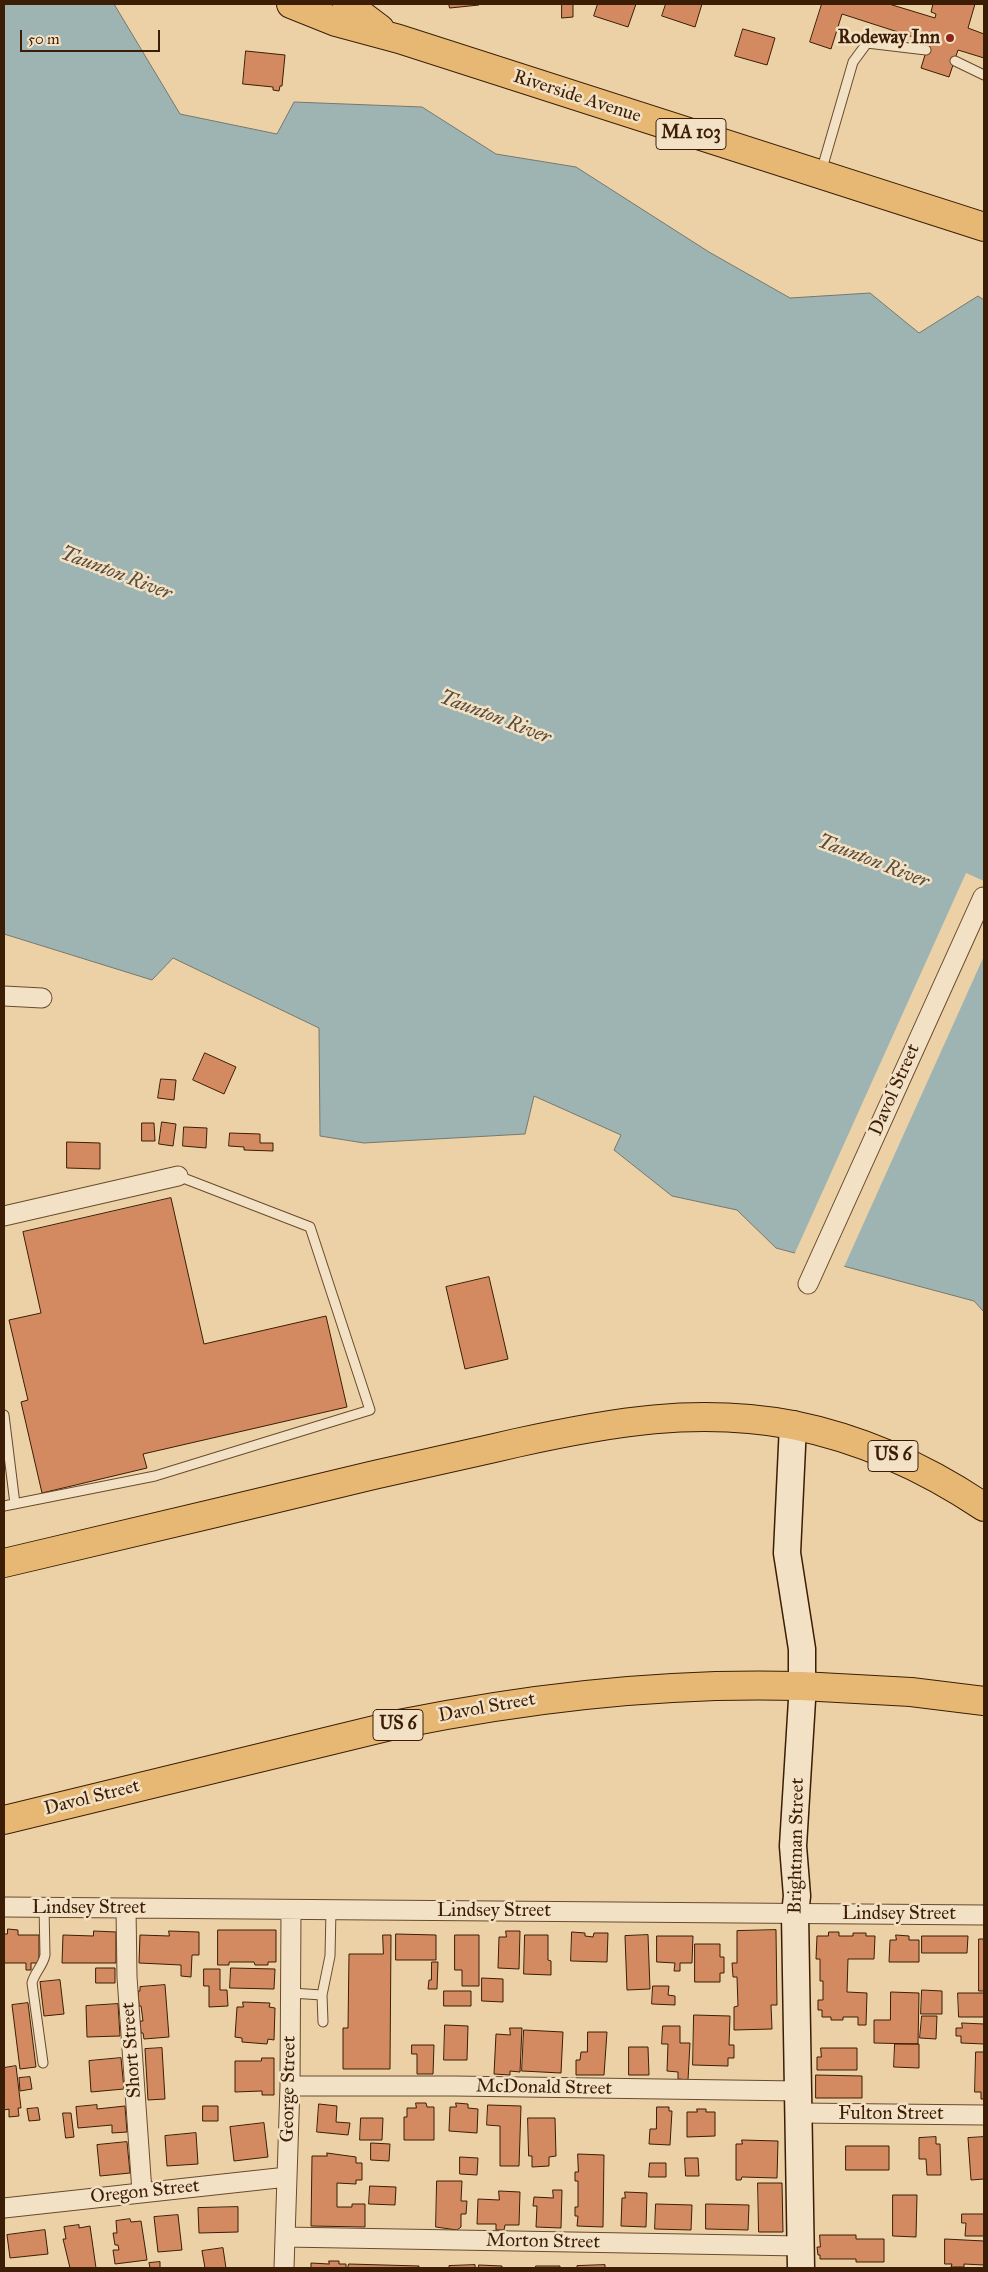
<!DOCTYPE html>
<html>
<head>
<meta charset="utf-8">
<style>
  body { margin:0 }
  #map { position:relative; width:988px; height:2272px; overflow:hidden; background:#edd1a6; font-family:"IM FELL Great Primer",serif }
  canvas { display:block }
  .frame { position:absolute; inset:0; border:5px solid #3b1e05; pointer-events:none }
  .scale { position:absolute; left:20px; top:30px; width:140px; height:22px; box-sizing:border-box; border:2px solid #3b1e05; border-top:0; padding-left:6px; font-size:15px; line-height:18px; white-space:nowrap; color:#3b1e05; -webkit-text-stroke:4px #f3e1c5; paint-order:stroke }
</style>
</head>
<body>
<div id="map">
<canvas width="988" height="2272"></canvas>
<div class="frame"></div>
<div class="scale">50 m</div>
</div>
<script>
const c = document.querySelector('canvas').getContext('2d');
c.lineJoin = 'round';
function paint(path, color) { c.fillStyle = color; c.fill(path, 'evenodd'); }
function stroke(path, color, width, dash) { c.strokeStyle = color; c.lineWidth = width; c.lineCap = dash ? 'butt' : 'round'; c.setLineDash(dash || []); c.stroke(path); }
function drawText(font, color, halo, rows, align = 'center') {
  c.font = font + ' "IM FELL Great Primer",serif'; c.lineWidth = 5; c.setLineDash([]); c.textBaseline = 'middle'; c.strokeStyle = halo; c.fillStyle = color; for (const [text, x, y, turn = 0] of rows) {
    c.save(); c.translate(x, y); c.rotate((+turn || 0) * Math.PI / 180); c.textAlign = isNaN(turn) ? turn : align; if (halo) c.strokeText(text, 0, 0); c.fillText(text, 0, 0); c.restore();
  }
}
const water = new Path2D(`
  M4 4H114L180 114 277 134 294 102 422 107 496 154 576 167 709 252 790 298 870 293 919 333 978 296 984 300V1312L974 1301 776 1248 737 1210 672 1196 614 1150 621 1135 534 1096 525 1134 364 1143 320 1136 319 1028 173 958 152 980 4 934Z`);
paint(water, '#9db4b2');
stroke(water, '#76786d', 1);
paint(new Path2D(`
  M966 873 984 881V956L843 1269 794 1255Z`), '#edd1a6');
const building = new Path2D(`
  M449 4H479V5L450 8Z
  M562 4H573V17L562 18Z
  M598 4H636L628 27 594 16Z
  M666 4H702L695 27 662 16Z
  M822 4H889L935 18 936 14 931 12 933 4H975L968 28 984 34V58L958 50 949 77 921 68 929 42 842 14 831 49 810 42Z
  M743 29 775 38 767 65 735 56Z
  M246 51 285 55 282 86H280L279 91 273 90V87L243 84Z
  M205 1053 236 1067 224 1094 193 1080Z
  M161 1079 176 1080 174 1100 158 1098Z
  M162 1122 176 1124 173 1146 159 1144Z
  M142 1123H154L155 1141H142Z
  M184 1127 207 1128 206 1148 183 1146Z
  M230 1133 260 1134V1143H273V1151L244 1150V1147L229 1146Z
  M67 1142 100 1143V1169L67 1168Z
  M171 1198 204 1344 326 1316 347 1407 143 1454 147 1468 42 1493 21 1402 28 1400 9 1320 41 1313 23 1232Z
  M489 1277 508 1359 465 1369 446 1287Z
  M8 1929 18 1930V1935H39V1963H31V1970H26V1963H4V1934H7Z
  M218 1930H276V1962H268V1965H255L254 1962H229V1965H218Z
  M776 1930 777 2005H771L772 2029 734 2030V2007L738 2006 737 1977H733L732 1963H737V1931Z
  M94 1931 116 1932V1963H62L63 1935 93 1936Z
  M169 1931 199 1932V1955H192L191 1977 181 1976V1965L139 1963 140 1935 169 1936Z
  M506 1931H520L519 1969 498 1968 499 1937H506Z
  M572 1932 585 1933V1936L593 1937 594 1933H608L607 1962 571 1961Z
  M829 1932H839V1936H853V1933H866V1936H875L874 1959H848L847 1992 867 1993 866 2025H858V2017H843V2020H831V2017H822V2010H818V2000H823V1981H820V1959H816L817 1936H828Z
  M396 1934 436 1935V1960H396Z
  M383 1935H391L390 2069H343V2028H348L349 1954H383Z
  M455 1935H479V1986H462V1970H455Z
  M525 1935H548V1960L551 1961V1975L524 1974Z
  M648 1935 650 1989 627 1990 625 1936Z
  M896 1935 909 1936V1940H919V1962H889L890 1940H896Z
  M657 1936H693L692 1963H680V1971H674L675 1963 657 1962Z
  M922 1936H968L967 1953H922Z
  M979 1939H984V1991H979Z
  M695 1944H720V1957H724V1973H720V1982H695Z
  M432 1962H438L437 1989H428L429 1980H431Z
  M96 1968H115V1983H96Z
  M231 1968 275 1969 274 1989 230 1988Z
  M204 1969H220V1990H227L228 2006 209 2007V1986H204Z
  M482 1978 503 1979V2002L482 2001Z
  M60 1980 64 2014 44 2016 40 1982Z
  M165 1985 169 2037 144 2039 143 2033H141L140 2021H143L141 2006H139L138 1991H140V1987Z
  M653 1986H669L668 1995 675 1996V2005L652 2004Z
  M922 1990 942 1991V2014H921Z
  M444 1991H471V2006H444Z
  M891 1992 919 1993 918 2044 874 2043V2020H890Z
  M958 1993H984V2017H959Z
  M243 2002 270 2003 269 2007 275 2008 274 2040 268 2039 267 2044 242 2042V2038L235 2037 237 2007H243Z
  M28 2003 36 2067 20 2069 12 2005Z
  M118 2004 120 2036 87 2037 86 2006Z
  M694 2015 730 2016 729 2045H734V2058H728V2066L693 2065Z
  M922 2016H937L936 2039 920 2038Z
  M962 2023 984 2024V2044L961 2043V2036H956V2028H962Z
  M445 2025 468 2026 467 2060H444Z
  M663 2026H680V2043H690L688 2080 678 2079V2072L667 2071 668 2044H662Z
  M510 2028H522L520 2072 510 2071V2075L494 2074 496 2034 510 2035Z
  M524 2030 563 2032 561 2073 522 2071Z
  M588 2032H607L604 2075H576V2060H580L581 2052H587Z
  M895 2044H919V2068L894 2067Z
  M412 2045H434L433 2074H417V2054H412Z
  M629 2047H648L649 2075H629Z
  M162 2048 165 2099 148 2100 145 2049Z
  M821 2048H857V2070H817V2057H821Z
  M976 2052H984V2099H981V2092H975Z
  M121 2058 124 2089 91 2092 89 2061Z
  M262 2058H274V2095H262V2091L235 2092V2061H261Z
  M16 2066 21 2108H18L19 2116 9 2117V2109L4 2110V2068Z
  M816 2075 862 2076V2098H816Z
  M30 2077 32 2089 20 2091 19 2078Z
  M416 2103H426L427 2107H434V2140H404V2117H407V2108H416Z
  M456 2103 468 2104V2108L478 2109 477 2133 449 2131 450 2107H456Z
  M319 2104 337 2106 336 2122 350 2123 348 2135 317 2132Z
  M97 2105V2109L125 2106 127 2132 112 2133V2125L78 2128 76 2107Z
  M488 2105 521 2106 519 2166H500V2126L487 2125Z
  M203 2106H218V2121H203Z
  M657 2107H669V2111H672L670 2145 649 2144 650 2129H656Z
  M38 2108 40 2120 29 2121 27 2109Z
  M697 2109H706V2112H715V2136L687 2137V2112H697Z
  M63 2113H71L74 2137 66 2138Z
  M361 2118H383L382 2140H360Z
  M528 2118H555L556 2156 549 2157V2166L532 2167V2156H529Z
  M264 2123 268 2157 234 2161 230 2127Z
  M196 2133 198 2164 167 2166 165 2136Z
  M936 2137V2144H940L941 2175H927L926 2159H919V2138Z
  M984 2137V2179L971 2180 968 2138Z
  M742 2140 778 2141 777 2178 742 2177 741 2180H736V2144H742Z
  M127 2142 130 2173 100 2176 97 2145Z
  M371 2143 390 2144 389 2161 371 2160Z
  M846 2146H889V2170H846Z
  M327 2153 356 2157V2163H362V2180H356V2184L337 2183V2207H352V2204H365V2227L311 2226 312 2156H327Z
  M578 2154 604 2155 603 2227 577 2226 578 2216H575V2207H578V2181H575V2172H578Z
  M460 2157 478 2158 477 2175 460 2174Z
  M685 2158H698L699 2176H686Z
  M650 2163H666V2177H649Z
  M437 2181H462L461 2201H467L466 2214H461V2227L457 2230 436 2227Z
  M758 2183H782L783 2232H759Z
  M370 2186 396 2187 395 2205 369 2204Z
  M553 2190H562L561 2228 536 2227 537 2206H533L534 2197 553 2198Z
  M499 2191 520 2192 519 2225H505L504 2230H496V2224H477L478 2199 499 2200Z
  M625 2192 647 2193 646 2227 621 2226 622 2198H625Z
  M893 2195H917L916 2237 893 2236Z
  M656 2204 692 2205 691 2230 655 2229Z
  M706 2204 749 2205 748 2230 706 2229Z
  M238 2207V2232L199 2233 198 2208Z
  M962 2214H984V2236H965L966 2223H962Z
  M178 2215 182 2250 158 2252 154 2217Z
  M130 2219 131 2222 141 2221 147 2260 115 2264 113 2250H119L118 2245H115L113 2233H117L116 2221Z
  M79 2225V2228L90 2226 96 2268H70L63 2239H66L64 2227Z
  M45 2230 48 2254 10 2258 7 2235Z
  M820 2235H856V2239H884V2262H856V2259H820V2255H818L817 2247H820Z
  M945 2239 984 2241V2265L964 2264V2267H951L952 2264H945Z
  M223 2248 226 2268H205L202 2251Z
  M329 2261H339V2264H346V2268H311V2263L329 2264Z
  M160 2262V2268H150L149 2263Z
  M349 2264 419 2266V2268H348Z
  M475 2265V2268H449V2266Z
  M479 2265 502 2266V2268H479Z
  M605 2265V2268H577V2266Z
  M536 2266H560V2268H536Z`);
paint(building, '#d38a61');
stroke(building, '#3b1e05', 1);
const service = new Path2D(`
  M955 61 984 75
  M821 172 853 62 867 43 926 50
  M4 1415 15 1504
  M4 1506 155 1476 370 1410 310 1227 178 1176
  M291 1993 322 1995
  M323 2022 322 1995 330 1956 331 1910
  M43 2063 32 1983C34 1973 43 1966 45 1955L44 1907`);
const minor = new Path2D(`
  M4 996 42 998
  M4 1216 178 1176
  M808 1284 983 897
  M4 1907 984 1915
  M126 1908 127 1977 142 2192
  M290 2086H454L799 2091
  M799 2113 984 2115
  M4 2208 287 2177
  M285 2237 800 2246
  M284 2268 290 2086 291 1910`);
const secondary = new Path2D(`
  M793 1425 787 1553 802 1649V1700L793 1846 797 1896 795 1914 801 2268`);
const primary = new Path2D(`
  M291 4 336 22 399 39 984 227
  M347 4 380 29`);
const trunk = new Path2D(`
  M4 1563C127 1534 251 1505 374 1475 422 1464 469 1454 516 1443 611 1422 697 1407 793 1425
  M4 1820 399 1724C532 1697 665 1682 801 1686`);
const motorway = new Path2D(`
  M793 1425C862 1439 926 1468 984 1507
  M801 1686 911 1692 984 1701`);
stroke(service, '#684b2d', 11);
stroke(minor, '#684b2d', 21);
stroke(secondary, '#3b1e05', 29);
stroke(primary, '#3b1e05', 30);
stroke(trunk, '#3b1e05', 30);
stroke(motorway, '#3b1e05', 30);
stroke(service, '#f3e1c5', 9);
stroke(minor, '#f3e1c5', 19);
stroke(secondary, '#f3e1c5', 26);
stroke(primary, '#e6b873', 28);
stroke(trunk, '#e6b873', 28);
stroke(motorway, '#e6b873', 28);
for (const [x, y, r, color] of [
  [950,38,5,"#8f2418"]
]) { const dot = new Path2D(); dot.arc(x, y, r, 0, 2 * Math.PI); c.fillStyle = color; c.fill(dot); stroke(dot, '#f3e1c5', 2); }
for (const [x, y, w] of [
  [691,134,70],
  [893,1456,50],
  [398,1725,50]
]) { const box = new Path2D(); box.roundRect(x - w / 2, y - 15.5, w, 31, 4); c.fillStyle = '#f3e1c5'; c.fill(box); stroke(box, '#3b1e05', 1); }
drawText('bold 18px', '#3b1e05', null, [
  ["MA 103",691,134],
  ["US 6",893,1456],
  ["US 6",398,1725]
]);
drawText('bold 19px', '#3b1e05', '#f3e1c5', [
  ["Rodeway Inn",940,38]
], 'right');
drawText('19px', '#3b1e05', '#f3e1c5', [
  ["Riverside Avenue",577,97,18],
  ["Davol Street",895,1090,-66],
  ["Davol Street",487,1708,-10],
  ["Davol Street",92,1798,-14],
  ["Brightman Street",797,1846,-89],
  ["Lindsey Street",89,1908],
  ["Lindsey Street",494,1911],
  ["Lindsey Street",899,1914],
  ["Short Street",132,2050,-94],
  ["McDonald Street",544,2088,1],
  ["George Street",289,2089,-89],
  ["Fulton Street",891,2114],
  ["Oregon Street",145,2192,-6],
  ["Morton Street",543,2242,1]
]);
drawText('italic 20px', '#584b39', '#f3e1c5', [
  ["Taunton River",116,574,21],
  ["Taunton River",495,718,21],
  ["Taunton River",873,862,21]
]);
</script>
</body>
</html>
